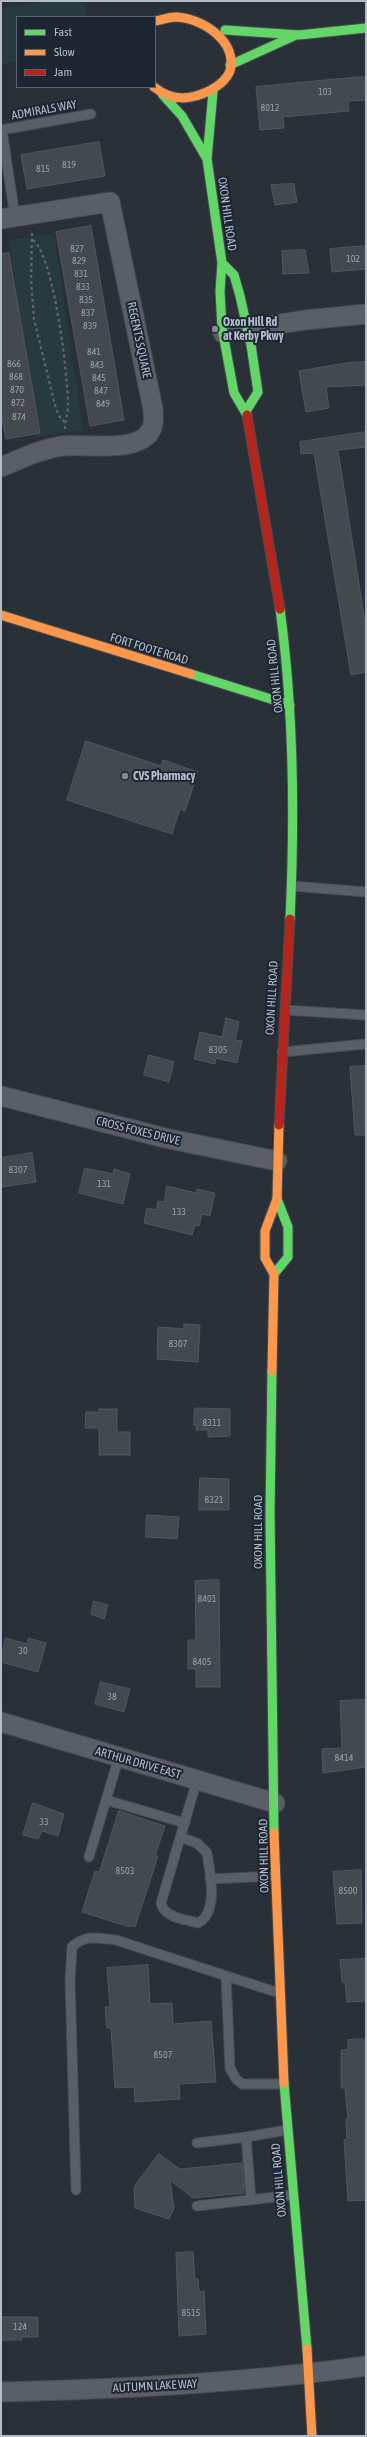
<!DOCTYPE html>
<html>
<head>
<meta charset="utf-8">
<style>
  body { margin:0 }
  #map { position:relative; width:367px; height:2437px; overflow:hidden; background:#2a3038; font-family:"Asap Condensed",sans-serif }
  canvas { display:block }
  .frame { position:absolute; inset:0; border:2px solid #b4bcc9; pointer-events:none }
  .legend { position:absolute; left:16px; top:16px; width:140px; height:72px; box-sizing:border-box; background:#1d2633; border:1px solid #59626f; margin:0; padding:5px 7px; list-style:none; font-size:12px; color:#b4bcc9 }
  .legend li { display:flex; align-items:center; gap:8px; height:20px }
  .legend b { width:20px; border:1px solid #59626f }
</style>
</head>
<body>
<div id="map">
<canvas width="367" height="2437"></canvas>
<div class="frame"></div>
<ul class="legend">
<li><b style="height:5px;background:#63d668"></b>Fast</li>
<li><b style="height:5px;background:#ff974d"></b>Slow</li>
<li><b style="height:5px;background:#b3261e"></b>Jam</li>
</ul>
</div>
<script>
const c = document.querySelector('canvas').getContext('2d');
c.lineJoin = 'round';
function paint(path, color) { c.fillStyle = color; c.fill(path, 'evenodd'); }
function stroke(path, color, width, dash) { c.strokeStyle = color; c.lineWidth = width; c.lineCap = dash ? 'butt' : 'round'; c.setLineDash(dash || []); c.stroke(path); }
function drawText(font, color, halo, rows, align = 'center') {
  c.font = font + ' "Asap Condensed",sans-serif'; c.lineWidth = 4; c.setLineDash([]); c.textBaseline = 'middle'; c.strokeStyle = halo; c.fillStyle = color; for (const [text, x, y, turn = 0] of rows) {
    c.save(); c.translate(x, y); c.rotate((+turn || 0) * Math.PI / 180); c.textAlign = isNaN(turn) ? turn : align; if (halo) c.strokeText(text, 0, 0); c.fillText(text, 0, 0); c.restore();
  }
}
paint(new Path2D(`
  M46 1H83L86 17H17V61L1 64V9Z
  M54 233 83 430 38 437 9 240Z`), '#273a3e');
const building = new Path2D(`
  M357 77H366V100L348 101 349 111 283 117 284 128 260 130 256 87Z
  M99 142 105 176 27 189 21 155Z
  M294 184 297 202 275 205 271 185Z
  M91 226 124 420 90 426 56 232Z
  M366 246V269L332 272 330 249Z
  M305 250 309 273 283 274 282 251Z
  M9 253 40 433 6 439 1 413V254Z
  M366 362V385L326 387 329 408 306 412 299 371 346 363Z
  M366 432V447L338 450 366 629V672L351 675 314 453 301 454 300 442Z
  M86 741 161 766 163 760 198 772 185 811 180 809 172 834 67 800Z
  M226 1018 239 1022 235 1040 242 1041 237 1063 216 1058 215 1064 194 1059 200 1032 222 1037Z
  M149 1055 174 1062 169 1082 144 1075Z
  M366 1066V1135H355L350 1067Z
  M32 1153 36 1182 1 1187V1158Z
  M85 1168 113 1174 114 1169 130 1174 123 1204 79 1193Z
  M167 1186 196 1193 197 1189 215 1193 210 1216 202 1214 199 1226 195 1225 192 1235 144 1223 147 1208 156 1210 158 1201 164 1202Z
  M184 1324 200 1325 198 1362 157 1359 158 1327 184 1329Z
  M195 1408 230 1409V1436L208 1437V1430H196V1425H194Z
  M99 1409H117V1432H130V1455H99V1428H85L86 1412H99Z
  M200 1478 229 1479V1510H199Z
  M147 1515 179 1517 177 1539 146 1537Z
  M219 1580 220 1687H196V1669H188V1640H196L195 1581Z
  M94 1601 108 1605 104 1619 91 1614Z
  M6 1638 27 1644 28 1638 46 1643 38 1672 1 1662Z
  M101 1682 130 1689 124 1712 95 1704Z
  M366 1700V1767L323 1773 322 1749 342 1748 340 1701Z
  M33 1803 64 1814 58 1836 42 1831 38 1839 23 1835Z
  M119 1811 165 1826 155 1856H158L135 1927 130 1925V1927L82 1912 95 1871 99 1872Z
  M361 1870 362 1923 337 1924 333 1872Z
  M366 1959V2001L347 2002 345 1982H342L340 1960Z
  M148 1965 150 2004 172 2003 173 2024 211 2021 216 2082 179 2084 180 2099 135 2102 134 2087 115 2088 111 2028H107L105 2007H110L107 1968Z
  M366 2039V2200L348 2201 344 2140 347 2139 346 2119H348L345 2088H341V2050H348V2040Z
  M159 2154 180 2169 242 2163 244 2193 193 2198 170 2180 174 2208 169 2219 135 2208 134 2187Z
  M193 2252 195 2279H198L199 2292 204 2291 206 2334 179 2336 176 2253Z
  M1 2317H38V2337H22V2340H1Z`);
paint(building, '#444950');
stroke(building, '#52575f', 1);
const lane = new Path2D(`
  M1 130 91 114
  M2 130 15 217
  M292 886 366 892
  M285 1010 366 1015
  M282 1052 366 1044
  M119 1757 106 1800 185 1823
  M180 1837 197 1843 207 1853C210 1873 219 1912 198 1923 185 1919 164 1918 161 1903L197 1780
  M89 1857 106 1800
  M210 1879 275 1876
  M226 1976 230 2068 236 2079 242 2084H284
  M197 2143 246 2137
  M76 2190 70 1981 72 1947C85 1934 98 1938 116 1940L279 1993
  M251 2200 246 2137 287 2130
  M197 2206 293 2195`);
const street = new Path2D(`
  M1 219 110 202 153 409C153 414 154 419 153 424 147 456 85 443 62 446 41 449 20 459 1 467
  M223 333 305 320 366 314
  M1 1096 165 1138 277 1161
  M1 1722 275 1803
  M1 2392C123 2389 245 2383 366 2366`);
const fast = new Path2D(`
  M225 30 299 35 366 28
  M230 65 294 36
  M213 92 207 159 222 263 220 291 222 328 234 393 247 415
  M162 94 182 116 207 159
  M222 263 234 275 240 296 251 345 258 392 246 411
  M280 609C294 712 295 815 290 919
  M191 674 290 705
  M274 1274 288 1257V1227L277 1199
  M272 1371 270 1514 274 1833
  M284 2083 307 2349`);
const slow = new Path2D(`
  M154 87C173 102 191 100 211 90 218 86 227 79 230 71 238 41 202 18 176 17 169 17 162 20 155 21
  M1 615 191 674
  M272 1371 274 1274 265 1258V1231L277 1199 279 1125
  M274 1833 284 2083
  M307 2349 312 2436`);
const jam = new Path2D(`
  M247 415 280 609
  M279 1125 290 919`);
stroke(lane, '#484c53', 11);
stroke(street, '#484c53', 21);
stroke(fast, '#484c53', 11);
stroke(slow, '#484c53', 11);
stroke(jam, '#484c53', 11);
stroke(new Path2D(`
  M32 233 31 280 34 319 56 409 61 419 65 422
  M33 240C54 256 68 376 68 405 68 414 65 421 65 429`), '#5d636a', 2.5, [3, 3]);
stroke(lane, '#5a5e66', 9);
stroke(street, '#5a5e66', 19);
stroke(fast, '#63d668', 9);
stroke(slow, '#ff974d', 9);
stroke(jam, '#b3261e', 9);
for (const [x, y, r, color] of [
  [215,329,4,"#848b96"],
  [125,776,4,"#848b96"]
]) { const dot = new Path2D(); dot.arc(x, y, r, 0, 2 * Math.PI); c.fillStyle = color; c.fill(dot); stroke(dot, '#1d2633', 1.5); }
drawText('10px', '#989fab', null, [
  ["103",325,92],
  ["8012",270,108],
  ["819",69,165],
  ["815",43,169],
  ["827",77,249],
  ["102",353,259],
  ["829",79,261],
  ["831",81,274],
  ["833",83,287],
  ["835",86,300],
  ["837",88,313],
  ["839",90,326],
  ["841",94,352],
  ["866",14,364],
  ["843",97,365],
  ["868",16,377],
  ["845",99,378],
  ["870",17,390],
  ["847",101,391],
  ["872",18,403],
  ["849",103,404],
  ["874",19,417],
  ["8305",218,1050],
  ["8307",18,1170],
  ["131",104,1184],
  ["133",179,1212],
  ["8307",178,1344],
  ["8311",212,1423],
  ["8321",214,1500],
  ["8401",207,1599],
  ["30",23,1651],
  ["8405",202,1662],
  ["38",112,1697],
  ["8414",344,1758],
  ["33",44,1822],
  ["8503",125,1871],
  ["8500",348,1891],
  ["8507",163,2055],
  ["8515",191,2313],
  ["124",20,2327]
]);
drawText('12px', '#b4bcc9', '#1d2633', [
  ["ADMIRALS WAY",44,110,-10],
  ["OXON HILL ROAD",227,214,82],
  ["REGENTS SQUARE",139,340,78],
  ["FORT FOOTE ROAD",149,649,17],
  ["OXON HILL ROAD",275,676,-96],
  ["OXON HILL ROAD",272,998,-87],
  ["CROSS FOXES DRIVE",138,1131,14],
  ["OXON HILL ROAD",258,1532,-90],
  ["ARTHUR DRIVE EAST",138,1763,16],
  ["OXON HILL ROAD",264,1856,-91],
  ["OXON HILL ROAD",279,2180,-95],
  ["AUTUMN LAKE WAY",155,2386,-3]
]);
drawText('bold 12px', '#b4bcc9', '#1d2633', [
  ["Oxon Hill Rd",223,322],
  ["at Kerby Pkwy",223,336],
  ["CVS Pharmacy",133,776]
], 'left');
</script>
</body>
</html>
